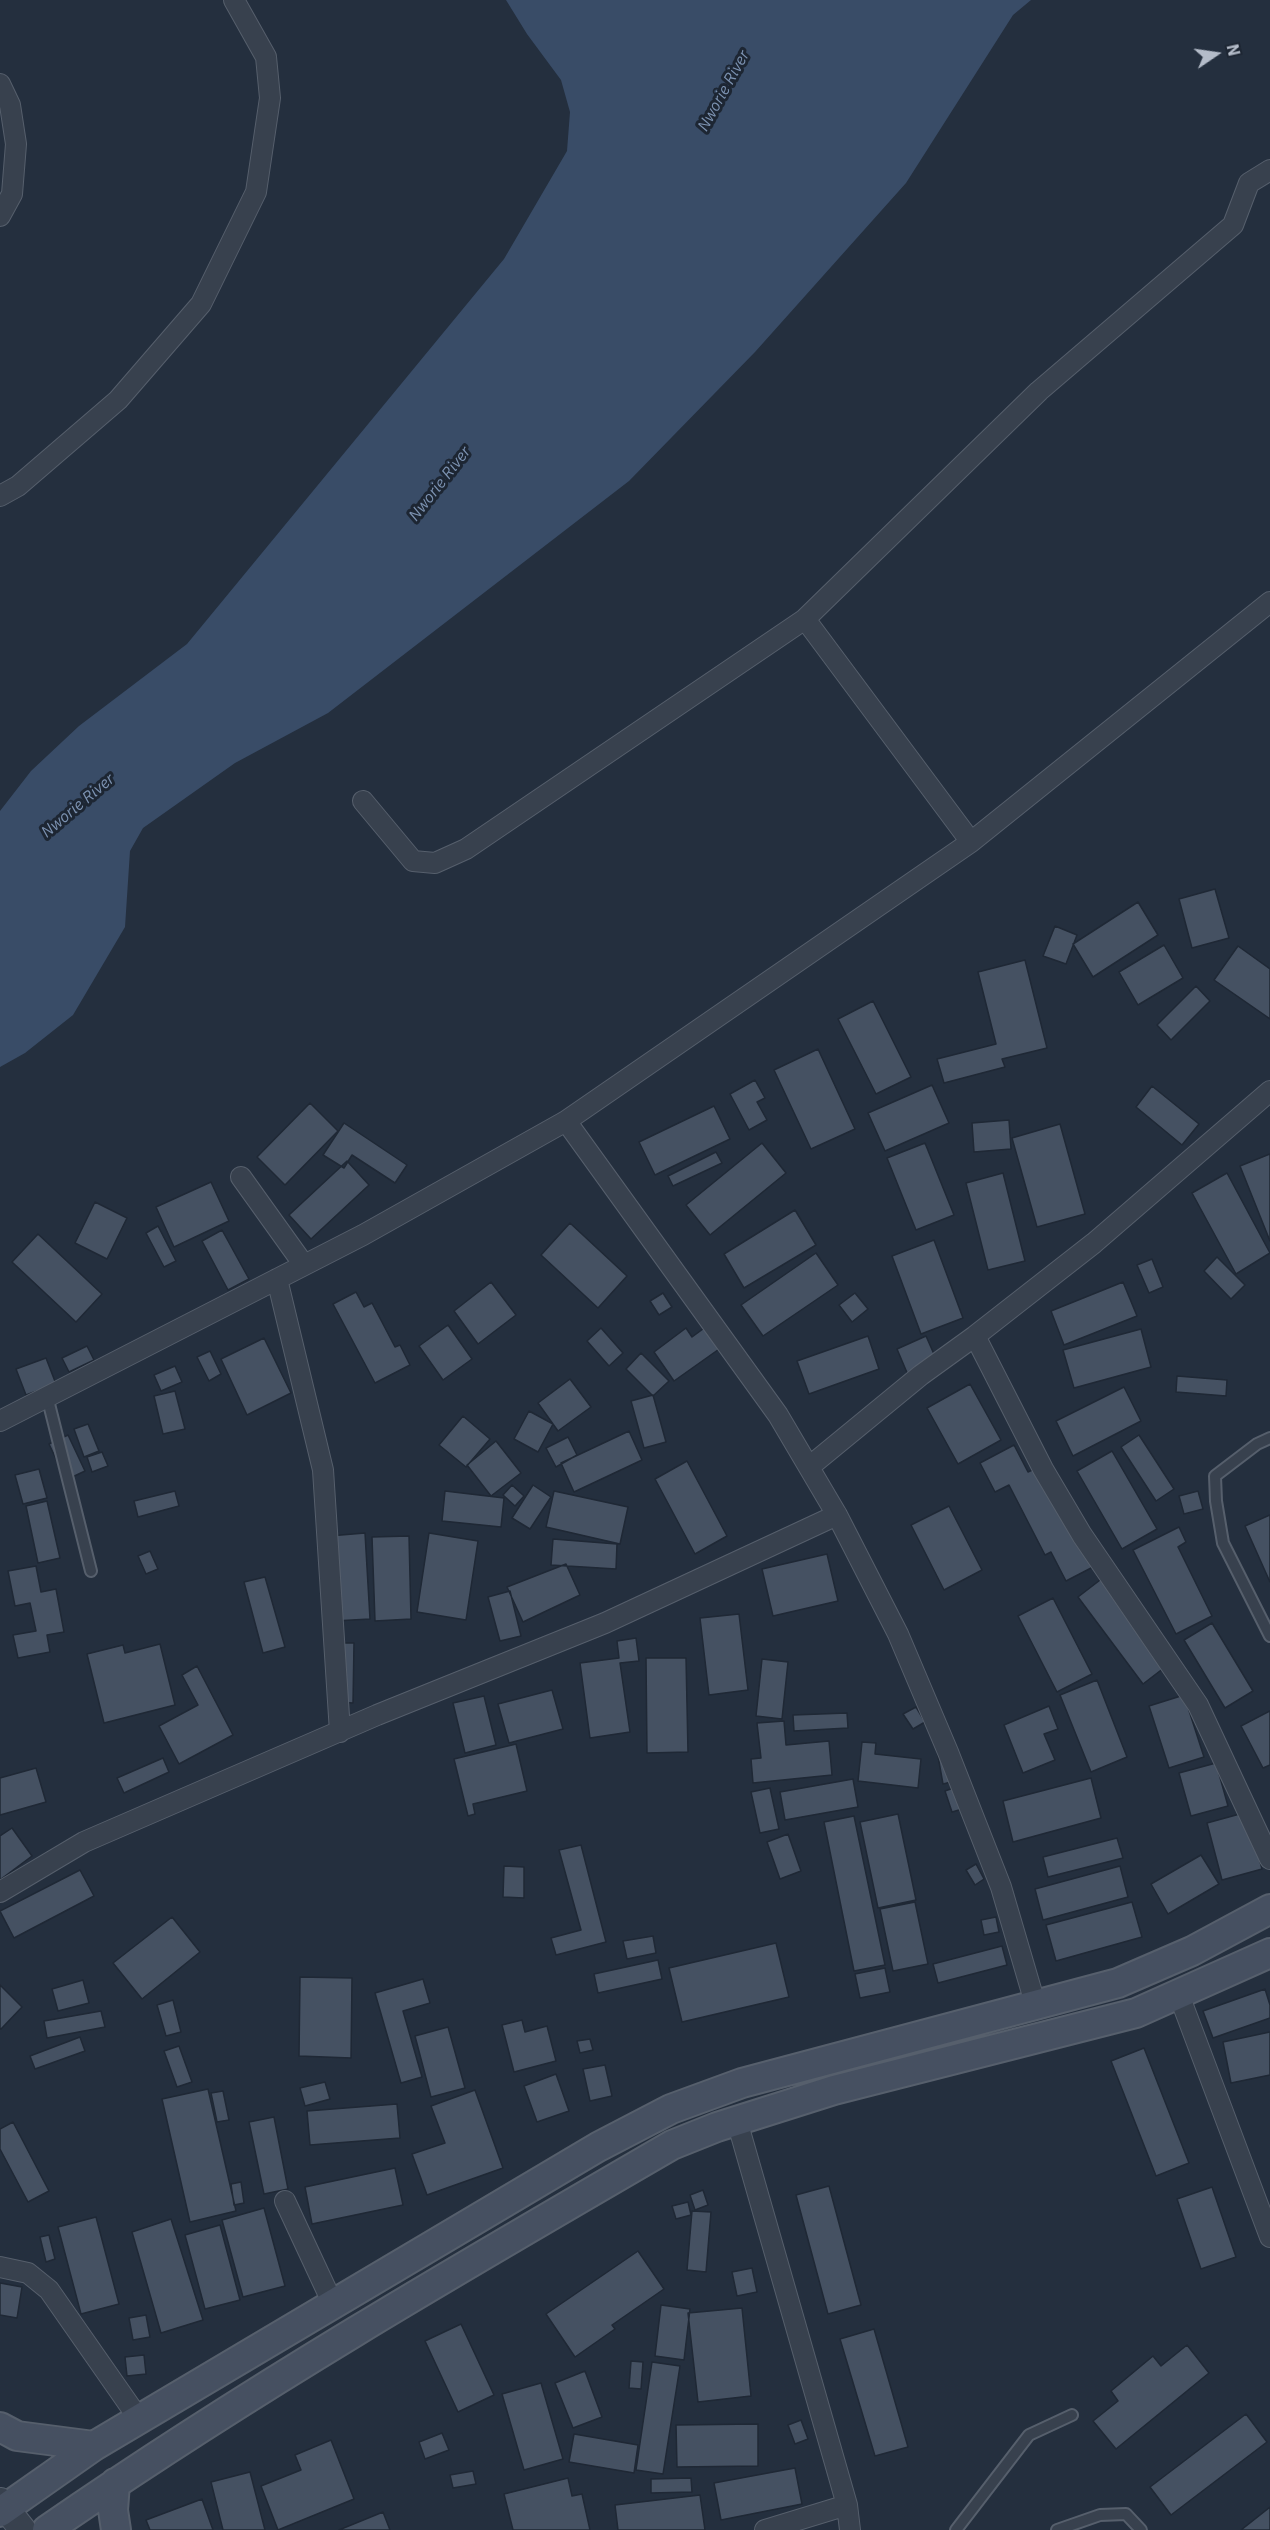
<!DOCTYPE html>
<html>
<head>
<meta charset="utf-8">
<style>
  body { margin:0 }
  #map { position:relative; width:1270px; height:2530px; overflow:hidden; background:#242f3e; font-family:"IBM Plex Sans",sans-serif }
  canvas { display:block }
  .north { position:absolute; left:1186px; top:24px; width:60px; height:60px; -webkit-text-stroke:4px #1d2633; paint-order:stroke; rotate:77deg; font-size:16px; font-weight:700; line-height:24px; text-align:center; color:#b4bcc9 }
  .north::after { content:''; display:block; margin:auto; width:21px; height:27px; background:#b4bcc9; clip-path:polygon(50% 0,100% 100%,50% 72%,0 100%) }
</style>
</head>
<body>
<div id="map">
<canvas width="1270" height="2530"></canvas>
<div class="north">N</div>
</div>
<script>
const c = document.querySelector('canvas').getContext('2d');
c.lineJoin = 'round';
function paint(path, color) { c.fillStyle = color; c.fill(path, 'evenodd'); }
function stroke(path, color, width, dash) { c.strokeStyle = color; c.lineWidth = width; c.lineCap = dash ? 'butt' : 'round'; c.setLineDash(dash || []); c.stroke(path); }
function drawText(font, color, halo, rows, align = 'center') {
  c.font = font + ' "IBM Plex Sans",sans-serif'; c.lineWidth = 6; c.setLineDash([]); c.textBaseline = 'middle'; c.strokeStyle = halo; c.fillStyle = color; for (const [text, x, y, turn = 0] of rows) {
    c.save(); c.translate(x, y); c.rotate((+turn || 0) * Math.PI / 180); c.textAlign = isNaN(turn) ? turn : align; if (halo) c.strokeText(text, 0, 0); c.fillText(text, 0, 0); c.restore();
  }
}
paint(new Path2D(`
  M506 0H1031L1013 15 906 183 755 352 629 481 328 713 235 763 143 828 130 851 125 927 73 1015 25 1053 0 1067V811L31 771 79 726 187 644 504 259 567 151 570 112 561 80 527 34Z`), '#394c67');
const building = new Path2D(`
  M1215 889 1229 938 1192 948 1179 899Z
  M1138 902 1158 935 1093 977 1073 944Z
  M1055 926 1077 935 1066 964 1043 956Z
  M1164 945 1183 978 1138 1005 1119 972Z
  M1238 946 1270 969V1019L1214 980Z
  M1025 960 1047 1048 1002 1059 1005 1067 944 1083 937 1059 996 1044 978 972Z
  M1196 986 1210 1001 1171 1040 1157 1025Z
  M873 1001 911 1077 876 1094 838 1019Z
  M818 1049 855 1129 811 1149 774 1070Z
  M755 1080 765 1098 757 1102 767 1120 749 1130 730 1094Z
  M932 1085 949 1123 885 1151 868 1113Z
  M1152 1086 1199 1124 1182 1145 1136 1107Z
  M310 1103 338 1131 285 1185 257 1157Z
  M714 1106 730 1139 655 1175 639 1142Z
  M1009 1120 1011 1149 974 1152 972 1123Z
  M344 1123 407 1165 395 1183 352 1155 344 1168 323 1155Z
  M1060 1124 1085 1214 1037 1227 1012 1138Z
  M762 1143 786 1173 710 1235 686 1205Z
  M925 1143 954 1215 916 1230 887 1158Z
  M716 1152 722 1163 673 1186 668 1176Z
  M1270 1154V1241L1240 1166Z
  M347 1161 369 1185 311 1239 289 1215Z
  M1003 1173 1025 1261 988 1270 966 1183Z
  M1227 1173 1270 1253 1236 1274 1192 1193Z
  M211 1182 229 1221 174 1247 156 1207Z
  M95 1202 127 1218 107 1259 75 1243Z
  M795 1210 816 1245 744 1288 724 1254Z
  M570 1223 627 1276 598 1308 541 1255Z
  M158 1226 176 1261 164 1267 146 1233Z
  M222 1230 249 1279 228 1290 202 1241Z
  M38 1234 102 1294 76 1322 12 1262Z
  M934 1240 963 1318 921 1334 892 1256Z
  M816 1253 838 1285 763 1336 741 1305Z
  M1217 1257 1245 1285 1231 1299 1204 1271Z
  M1152 1259 1163 1287 1149 1293 1137 1265Z
  M491 1282 516 1315 478 1344 454 1311Z
  M1123 1282 1137 1316 1064 1345 1051 1311Z
  M356 1292 364 1307 372 1303 395 1347 400 1345 410 1365 375 1383 333 1304Z
  M663 1293 672 1307 659 1315 650 1301Z
  M855 1293 868 1309 852 1322 839 1305Z
  M448 1325 472 1359 443 1380 419 1346Z
  M707 1326 722 1347 674 1381 654 1352 686 1328 692 1337Z
  M601 1328 623 1353 609 1366 587 1341Z
  M1141 1329 1151 1367 1074 1388 1063 1350Z
  M868 1336 879 1369 809 1394 797 1361Z
  M926 1336 937 1361 908 1375 897 1349Z
  M264 1338 291 1393 247 1415 221 1359Z
  M87 1346 94 1360 69 1372 62 1358Z
  M210 1351 221 1374 209 1381 197 1357Z
  M641 1353 669 1381 653 1396 626 1369Z
  M46 1358 56 1384 26 1395 16 1369Z
  M175 1366 182 1382 161 1391 154 1375Z
  M1177 1376 1227 1380 1226 1396 1176 1392Z
  M570 1379 591 1407 558 1431 538 1403Z
  M970 1384 1001 1440 958 1464 927 1408Z
  M1124 1387 1141 1421 1073 1456 1056 1421Z
  M175 1391 185 1429 163 1434 154 1396Z
  M653 1395 666 1442 644 1448 631 1401Z
  M529 1411 553 1424 538 1452 514 1439Z
  M463 1416 490 1439 466 1467 439 1445Z
  M88 1424 99 1451 84 1457 74 1429Z
  M629 1431 642 1460 574 1492 561 1463Z
  M68 1435 85 1471 66 1480 49 1444Z
  M1139 1435 1174 1489 1156 1501 1121 1447Z
  M568 1437 577 1455 556 1467 546 1448Z
  M496 1441 521 1473 491 1496 467 1465Z
  M1014 1445 1028 1472 1041 1466 1093 1567 1066 1581 1051 1552 1045 1555 1009 1485 995 1492 980 1463Z
  M1112 1451 1157 1529 1122 1549 1077 1471Z
  M102 1452 108 1466 92 1472 87 1457Z
  M687 1461 727 1536 695 1554 655 1479Z
  M39 1469 47 1498 23 1504 15 1475Z
  M512 1485 524 1496 515 1506 503 1495Z
  M533 1485 551 1497 530 1529 512 1518Z
  M175 1491 179 1506 138 1517 134 1501Z
  M445 1491 504 1498 501 1527 442 1521Z
  M554 1491 628 1507 620 1544 546 1527Z
  M1198 1491 1203 1509 1184 1514 1179 1496Z
  M47 1501 60 1558 38 1563 26 1506Z
  M949 1506 982 1570 944 1590 911 1525Z
  M1270 1515V1582L1245 1526Z
  M1179 1527 1186 1542 1178 1547 1212 1616 1176 1634 1133 1550Z
  M365 1533 370 1619 334 1621 329 1536Z
  M429 1533 478 1541 466 1620 417 1612Z
  M409 1536 411 1619 375 1621 372 1537Z
  M553 1539 617 1544 616 1569 551 1565Z
  M150 1551 158 1569 146 1574 138 1556Z
  M827 1554 838 1601 773 1616 762 1569Z
  M566 1564 580 1595 523 1622 507 1587Z
  M36 1566 41 1592 56 1589 64 1632 47 1635 50 1652 18 1658 13 1635 36 1631 30 1603 15 1606 8 1571Z
  M265 1577 285 1647 263 1653 244 1582Z
  M1104 1577 1169 1664 1143 1684 1078 1597Z
  M510 1591 521 1636 500 1641 488 1597Z
  M1053 1598 1092 1674 1057 1692 1018 1616Z
  M739 1614 748 1690 709 1695 700 1618Z
  M1212 1623 1253 1691 1225 1708 1184 1640Z
  M636 1638 639 1661 620 1663 630 1732 590 1738 580 1663 619 1658 617 1641Z
  M337 1643H354L353 1703 335 1702Z
  M160 1644 175 1705 104 1723 87 1654 123 1645 125 1653Z
  M646 1658H686L688 1752 647 1753Z
  M762 1659 788 1662 782 1719 756 1716Z
  M197 1666 233 1735 179 1764 159 1726 198 1705 182 1675Z
  M1097 1680 1127 1757 1091 1772 1060 1695Z
  M552 1690 563 1729 509 1743 498 1704Z
  M1184 1695 1204 1757 1169 1768 1149 1706Z
  M484 1696 496 1745 465 1753 453 1703Z
  M1049 1706 1058 1729 1044 1734 1055 1760 1023 1773 1004 1725Z
  M916 1707 925 1722 913 1729 903 1714Z
  M1270 1711V1765L1263 1768 1241 1726Z
  M847 1713 848 1728 794 1731 793 1715Z
  M784 1721 786 1745 829 1741 832 1775 753 1783 751 1759 761 1758 757 1723Z
  M862 1742 876 1743 875 1754 921 1759 918 1788 858 1781Z
  M516 1744 527 1791 473 1804 475 1814 468 1816 454 1759Z
  M936 1745 955 1781 943 1784Z
  M163 1758 169 1772 124 1793 117 1778Z
  M1216 1763 1228 1806 1191 1816 1179 1773Z
  M36 1768 46 1802 0 1815V1778Z
  M1091 1778 1101 1818 1013 1842 1003 1801Z
  M853 1779 858 1807 785 1820 780 1792Z
  M959 1786 966 1808 952 1812 945 1791Z
  M770 1788 779 1829 760 1833 751 1792Z
  M1247 1812 1262 1869 1222 1880 1207 1823Z
  M898 1814 916 1900 878 1908 860 1822Z
  M854 1816 885 1965 854 1971 824 1822Z
  M12 1828 32 1856 0 1880V1836Z
  M788 1834 801 1871 780 1879 767 1842Z
  M1117 1838 1123 1858 1048 1877 1043 1857Z
  M581 1845 606 1942 556 1955 551 1938 581 1930 559 1850Z
  M1201 1855 1219 1884 1168 1914 1151 1884Z
  M976 1864 984 1879 975 1885 966 1870Z
  M504 1866 524 1867V1898L503 1897Z
  M1120 1866 1128 1897 1043 1920 1035 1889Z
  M80 1870 94 1896 14 1938 0 1911Z
  M915 1902 928 1964 893 1971 880 1909Z
  M1132 1902 1142 1937 1056 1961 1046 1925Z
  M172 1917 200 1952 142 1999 113 1963Z
  M996 1917 999 1932 984 1935 981 1920Z
  M653 1936 656 1953 627 1959 623 1941Z
  M776 1943 789 1997 682 2022 669 1968Z
  M1002 1946 1007 1965 938 1983 933 1964Z
  M658 1960 662 1979 598 1993 594 1974Z
  M885 1968 890 1992 860 1998 855 1974Z
  M300 1977 352 1978 351 2058 299 2056Z
  M423 1979 430 2003 403 2011 422 2077 401 2083 375 1993Z
  M83 1980 89 2003 58 2011 52 1989Z
  M0 1985 22 2007 1 2029H0Z
  M1265 1989 1270 2005V2018L1213 2038 1203 2011Z
  M173 2000 181 2032 166 2036 157 2005Z
  M101 2011 105 2027 47 2038 44 2021Z
  M522 2020 525 2032 547 2026 556 2061 514 2072 502 2025Z
  M448 2027 465 2088 431 2097 415 2036Z
  M1270 2032V2075L1231 2083 1223 2042Z
  M80 2037 85 2051 35 2069 30 2056Z
  M590 2039 593 2050 580 2053 577 2041Z
  M179 2046 192 2082 177 2087 164 2051Z
  M1144 2048 1189 2163 1156 2176 1111 2061Z
  M605 2065 612 2096 590 2101 583 2069Z
  M556 2074 569 2111 537 2122 524 2086Z
  M325 2082 330 2099 305 2106 300 2088Z
  M208 2089 236 2211 190 2222 162 2099Z
  M475 2090 503 2168 427 2195 412 2154 445 2143 431 2106Z
  M223 2091 229 2120 217 2122 211 2093Z
  M397 2104 400 2138 310 2145 307 2111Z
  M274 2117 288 2189 264 2194 249 2122Z
  M13 2122 49 2191 28 2202 0 2149V2129Z
  M395 2168 403 2205 312 2224 305 2187Z
  M241 2182 244 2203 234 2205 231 2184Z
  M829 2186 861 2305 828 2314 796 2195Z
  M1212 2187 1236 2257 1201 2269 1177 2199Z
  M703 2190 708 2205 695 2210 690 2195Z
  M688 2202 691 2215 676 2219 672 2206Z
  M264 2208 285 2286 243 2297 222 2220Z
  M692 2211 711 2212 706 2272 687 2270Z
  M96 2217 119 2304 81 2314 58 2227Z
  M171 2219 203 2320 161 2333 132 2232Z
  M220 2225 240 2300 205 2309 185 2235Z
  M49 2235 55 2259 46 2262 40 2237Z
  M638 2251 664 2289 612 2325 615 2329 575 2357 546 2314Z
  M752 2268 757 2292 737 2296 732 2272Z
  M0 2283 22 2287 17 2318 0 2315Z
  M661 2305 690 2309 684 2360 655 2356Z
  M742 2308 751 2396 698 2402 688 2313Z
  M146 2315 150 2337 133 2340 129 2318Z
  M461 2324 494 2395 458 2412 425 2341Z
  M874 2329 908 2447 875 2456 840 2339Z
  M1187 2345 1209 2373 1116 2449 1093 2421 1118 2401 1111 2391 1153 2356 1161 2366Z
  M144 2355 146 2374 127 2376 125 2357Z
  M631 2361 643 2362 641 2389 629 2388Z
  M652 2362 680 2366 663 2474 636 2470Z
  M585 2371 602 2417 573 2428 555 2383Z
  M541 2383 563 2459 524 2470 502 2394Z
  M1246 2414 1267 2442 1171 2515 1150 2487Z
  M801 2420 808 2439 795 2444 788 2425Z
  M758 2424V2466L677 2467 676 2425Z
  M442 2433 449 2450 425 2459 419 2442Z
  M574 2434 638 2445 634 2473 569 2462Z
  M331 2440 354 2499 278 2530 261 2486 301 2470 295 2455Z
  M795 2468 802 2504 721 2520 714 2483Z
  M473 2471 476 2484 453 2488 450 2475Z
  M250 2472 265 2530H223L211 2482Z
  M568 2478 572 2496 582 2494 590 2530H513L504 2494Z
  M691 2478 692 2492 651 2493V2479Z
  M700 2495 705 2530H618L615 2505Z
  M202 2499 213 2530H150L146 2520Z
  M1270 2507V2530H1241Z
  M383 2512 390 2530H339Z`);
paint(building, '#455162');
stroke(building, '#1f2835', 1.5);
const service = new Path2D(`
  M47 1396 91 1571
  M1270 1438 1257 1444 1215 1476 1216 1501 1223 1543 1270 1636
  M956 2530 1029 2435 1072 2415
  M1057 2530 1100 2515 1126 2514 1141 2530`);
const minor = new Path2D(`
  M0 84 10 105 16 144 12 194 0 216
  M0 496 18 486 118 400 201 304 256 192 270 98 266 57 234 0
  M363 801 413 861 435 863 466 849 805 619
  M971 842 805 619 1039 391 1233 225 1249 183 1270 170
  M566 1121 778 1415 837 1515 898 1634 948 1752 1001 1887 1035 2003
  M241 1177 304 1265
  M277 1279 323 1470 340 1732
  M975 1336 1043 1469 1082 1535 1198 1705 1270 1859
  M0 1421 363 1235 566 1121 971 842 1270 602
  M809 1467 921 1375 975 1336 1094 1243 1270 1091
  M0 1892 84 1842 377 1715 605 1623 837 1515
  M1179 1995 1270 2237
  M737 2121 847 2505 850 2530
  M285 2201 333 2304
  M0 2267 28 2273 49 2290 139 2419
  M765 2530 847 2505`);
const tertiary = new Path2D(`
  M0 2501 23 2530`);
const secondary = new Path2D(`
  M0 2427 17 2436 94 2446
  M115 2483 113 2510 116 2530
  M0 2512 94 2446 598 2147 671 2109 742 2083 1118 1983 1192 1951 1270 1909
  M47 2530C248 2391 460 2268 672 2145L717 2127 834 2090 1136 2013 1270 1953`);
stroke(service, '#565f6c', 14);
stroke(minor, '#565f6c', 22);
stroke(tertiary, '#565f6c', 28);
stroke(secondary, '#565f6c', 32);
stroke(service, '#38414e', 10);
stroke(minor, '#38414e', 20);
stroke(tertiary, '#38414e', 26);
stroke(secondary, '#465061', 28);
drawText('italic 16px', '#7c92b1', '#1d2633', [
  ["Nworie River",724,91,-61],
  ["Nworie River",440,484,-52],
  ["Nworie River",78,806,-40]
]);
</script>
</body>
</html>
